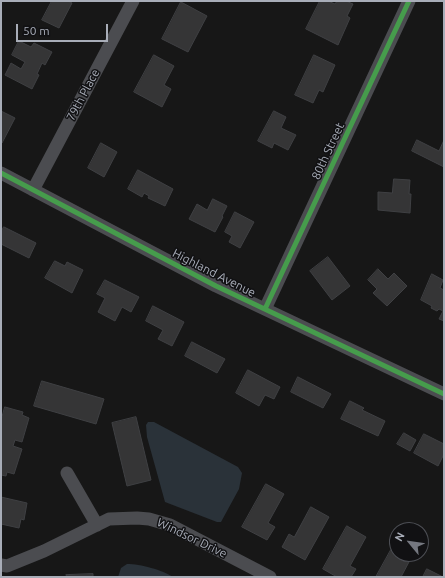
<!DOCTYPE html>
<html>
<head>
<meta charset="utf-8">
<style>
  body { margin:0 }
  #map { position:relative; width:445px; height:578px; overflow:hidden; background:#171717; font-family:Ubuntu,sans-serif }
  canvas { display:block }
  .frame { position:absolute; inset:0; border:2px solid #a8adb8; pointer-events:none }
  .north { position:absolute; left:389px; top:522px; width:40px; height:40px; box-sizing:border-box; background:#111113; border:1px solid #4d4f55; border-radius:50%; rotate:299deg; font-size:11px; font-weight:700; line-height:16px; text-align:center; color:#a8adb8 }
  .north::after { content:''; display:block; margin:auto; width:14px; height:18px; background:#757880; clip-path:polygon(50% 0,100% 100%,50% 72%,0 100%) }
  .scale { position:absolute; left:16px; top:24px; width:92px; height:18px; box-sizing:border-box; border:2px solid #a8adb8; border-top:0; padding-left:5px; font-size:12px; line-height:14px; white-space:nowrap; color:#a8adb8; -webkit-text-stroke:3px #111113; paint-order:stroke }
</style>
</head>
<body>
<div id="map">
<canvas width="445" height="578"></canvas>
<div class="frame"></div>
<div class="north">N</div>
<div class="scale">50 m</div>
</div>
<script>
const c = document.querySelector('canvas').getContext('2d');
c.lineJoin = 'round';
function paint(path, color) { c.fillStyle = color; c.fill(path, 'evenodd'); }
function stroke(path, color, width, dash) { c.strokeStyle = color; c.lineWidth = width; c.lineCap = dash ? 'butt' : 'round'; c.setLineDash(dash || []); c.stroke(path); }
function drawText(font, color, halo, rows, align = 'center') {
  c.font = font + ' Ubuntu,sans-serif'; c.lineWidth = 3; c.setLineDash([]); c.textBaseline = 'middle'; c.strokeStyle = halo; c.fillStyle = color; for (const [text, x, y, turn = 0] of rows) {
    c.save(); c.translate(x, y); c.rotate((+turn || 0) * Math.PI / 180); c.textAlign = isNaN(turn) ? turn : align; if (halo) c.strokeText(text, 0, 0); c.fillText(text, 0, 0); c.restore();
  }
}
paint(new Path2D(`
  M148 422H154L238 467 242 473 239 489 221 522H217L165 502 147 437 146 425Z
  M127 564C140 564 163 570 173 577H118L121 568Z`), '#2a3239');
const building = new Path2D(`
  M52 1H68L72 3 59 28 42 20Z
  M320 1H328L335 4 337 1H346L353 4 347 16 350 18 338 45 306 29Z
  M181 2 207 16 188 52 162 39Z
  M19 41 31 47 34 43 52 52 45 65 42 63 37 74 39 75 32 89 5 75 11 63 21 69 25 62 12 55Z
  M154 55 174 66 164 85 171 89 162 107 134 92Z
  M314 55 335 65 323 92 319 90 313 103 295 95Z
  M1 111 15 118 2 143 1 142Z
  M274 111 286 117 281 128 296 135 288 150 274 143 272 148 258 141Z
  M417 140 439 151 444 140V167L412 151Z
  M101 143 117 152 104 177 88 168Z
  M138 170 173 189 165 206 148 198 149 196 144 193 142 197 128 189Z
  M394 179 410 180 409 194H411L410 213 378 210V192L392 193Z
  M213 199 227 206 222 216 223 217 215 232 189 219 197 204 207 210Z
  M235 212 254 222 240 248 229 242 232 236 225 232Z
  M4 227 36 243 29 258 1 244V232Z
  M328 257 350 286 332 300 310 271Z
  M55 261 65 266 67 262 83 270 72 293 45 278Z
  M378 269 388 279 394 273 407 286 387 306 373 293 377 289 368 280Z
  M432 274 443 280 440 288 444 290V321L439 319 443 311 439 309 437 311 431 308 432 306 421 300Z
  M105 280 139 297 131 312 122 307 115 321 98 312 105 298 97 294Z
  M153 306 184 322 172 346 158 339 163 330 146 321Z
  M192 342 225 359 217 373 185 356Z
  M248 370 280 387 274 399 265 395 259 406 236 393Z
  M298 377 331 394 323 408 291 392Z
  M42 381 104 399 96 424 34 406Z
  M350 401 364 408 362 410 385 421 378 436 341 419Z
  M5 407 23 412 22 415 29 418 22 442 15 440 13 446 22 449 14 474 7 472 6 476 1 475V421Z
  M136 417 151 480 127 486 112 423Z
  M404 433 416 440 410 451 397 444Z
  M424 434 444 444V454L438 466 414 453Z
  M266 484 284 494 268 523 275 527 267 540 242 527Z
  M1 497 27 503 24 520 21 519 19 528 1 524Z
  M311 507 329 517 305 560 282 547 289 534 294 537Z
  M347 526 366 537 350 566 356 569 351 577H337L323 569Z
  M391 550 410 560 401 577H376Z
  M427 569 443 577H423Z
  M93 574V577H67L66 575Z`);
paint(building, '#353536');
stroke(building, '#3f4043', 1);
stroke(new Path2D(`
  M1 173 216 286 444 394
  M33 190 133 1
  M265 309 409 1
  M67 473 97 525
  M1 565 7 566 44 551 109 519 137 518 149 519 170 525 270 577`), '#4b4c50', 13);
stroke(new Path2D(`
  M1 173 216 286 444 394
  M265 309 409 1`), '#469c4c', 5);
drawText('12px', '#a8adb8', '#111113', [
  ["79th Place",83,95,-62],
  ["80th Street",328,151,-65],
  ["Highland Avenue",214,273,27],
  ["Windsor Drive",192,538,26]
]);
</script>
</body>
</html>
